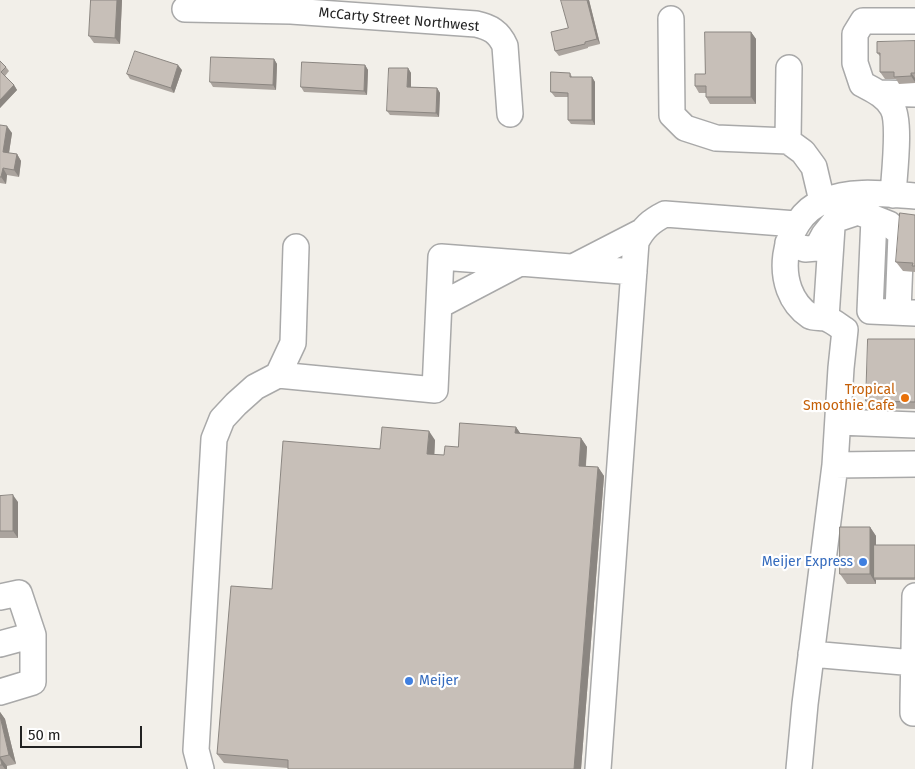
<!DOCTYPE html>
<html>
<head>
<meta charset="utf-8">
<style>
  body { margin:0 }
  #map { position:relative; width:915px; height:769px; overflow:hidden; background:#f2efe9; font-family:"Fira Sans",sans-serif }
  canvas { display:block }
  .scale { position:absolute; left:20px; top:726px; width:122px; height:22px; box-sizing:border-box; border:2px solid #222; border-top:0; padding-left:6px; font-size:15px; line-height:18px; white-space:nowrap; color:#222; -webkit-text-stroke:4px #fff; paint-order:stroke }
</style>
</head>
<body>
<div id="map">
<canvas width="915" height="769"></canvas>
<div class="scale">50 m</div>
</div>
<script>
const c = document.querySelector('canvas').getContext('2d');
c.lineJoin = 'round';
function stroke(path, color, width, dash) { c.strokeStyle = color; c.lineWidth = width; c.lineCap = dash ? 'butt' : 'round'; c.setLineDash(dash || []); c.stroke(path); }
function paint(path, color) { c.fillStyle = color; c.fill(path, 'evenodd'); }
function drawText(font, color, halo, rows, align = 'center') {
  c.font = font + ' "Fira Sans",sans-serif'; c.lineWidth = 4.5; c.setLineDash([]); c.textBaseline = 'middle'; c.strokeStyle = halo; c.fillStyle = color; for (const [text, x, y, turn = 0] of rows) {
    c.save(); c.translate(x, y); c.rotate((+turn || 0) * Math.PI / 180); c.textAlign = isNaN(turn) ? turn : align; if (halo) c.strokeText(text, 0, 0); c.fillText(text, 0, 0); c.restore();
  }
}
const minor = new Path2D(`
  M185 9 291 11 476 24C490 27 499 32 505 46L510 114
  M671 19 672 115 685 128 716 138 788 141 803 152 814 167 822 201
  M880 93 915 94
  M788 141 789 68
  M893 195C894 176 901 121 892 107 885 95 873 90 862 84L855 63V34L863 21H915
  M874 218 889 224 901 234 898 312
  M788 243 805 249 817 248 824 235 837 219 858 212 874 218 870 311 915 313
  M573 267 641 232
  M440 305 520 263 634 272
  M826 318 832 227
  M278 375 293 343 296 247
  M838 422 915 425
  M835 465 915 464
  M915 596 913 704V713H915
  M0 597 19 593 33 635V682L0 692
  M0 644 33 635
  M811 654 915 663
  M201 769 196 750 214 439 222 419 236 404 255 387 278 375 435 390 441 257 520 263
  M598 769 636 242C643 228 651 221 665 214L796 224
  M799 769 805 704 835 465 841 368 845 330C839 326 832 320 825 318 820 317 814 318 810 316 770 290 781 218 824 201 853 189 885 194 915 196`);
stroke(minor, '#a9a9a9', 28);
stroke(minor, '#fff', 25);
paint(new Path2D(`
  M91 0H122L120 44 94 43 89 36Z
  M589 0 600 44 588 47V48L559 56 555 51 568 28Z
  M751 32 756 39V104H710L706 97V93H699L695 86 705 74Z
  M915 41V83L899 84 896 79H885L880 72V56L877 53Z
  M274 59 277 64 276 90 213 87 210 82Z
  M0 61 6 67 9 71 5 76 14 85 17 90 0 108Z
  M365 65 368 70 367 95 304 92 301 87Z
  M408 68 411 73V87L437 88 440 93 439 117 390 115 387 111Z
  M182 70 174 93 130 79 127 74Z
  M570 73 572 77H592L595 82V125L571 124 568 120V97H555L551 92Z
  M0 125 12 133 9 153 17 154 21 161 19 177 7 175 6 184 0 183Z
  M915 215V272L903 271 896 262Z
  M915 339V409L871 408 866 401Z
  M516 427 520 433 581 438 587 447 586 466 598 467 604 476 581 769H288V768L224 763 217 754 272 589 380 449 435 440 434 455H444L458 447Z
  M0 496 18 502V538H0Z
  M870 527 876 536V545H915V580H876V584H847L840 574Z
  M0 712 5 719 16 764 7 766V769H0Z`), '#aba49e');
paint(new Path2D(`
  M117 0H122L120 44 115 38Z
  M587 0H589L600 44 597 39Z
  M751 32 756 39V104L751 97Z
  M274 59 277 64 276 90 273 85Z
  M178 65 182 70 174 93 171 88Z
  M365 65 368 70 367 95 364 91Z
  M408 68 411 73V92L407 87Z
  M911 73 915 78V82L911 76Z
  M592 77 595 82V125L592 120Z
  M14 85 17 90 0 108V100Z
  M437 88 440 93 439 117 436 113Z
  M7 126 12 133 8 159 3 152Z
  M17 154 21 161 19 177 14 170Z
  M3 168 7 175 6 184 1 177Z
  M516 427 522 436 515 433Z
  M429 431 435 440 434 463 427 454Z
  M581 438 587 447 585 475 579 466Z
  M598 467 604 476 581 769H574Z
  M13 495 18 502V538L13 531Z
  M870 527 876 536V578H874L876 580V584L870 574Z
  M0 712 5 719 16 764 9 755 0 716Z
  M0 757 7 766V769H5L2 765Z`), '#8b8681');
const building = new Path2D(`
  M91 0H117L115 38 89 36Z
  M561 0H587L597 39 585 42V44L555 51 551 32 568 28Z
  M705 32H751V97H706V86H695V74H705Z
  M915 41V73H911V76L894 77V72H880V53H877V42Z
  M135 51 178 65 171 88 127 74Z
  M211 57 274 59 273 85 210 82Z
  M0 61 6 67 1 72 14 85 0 100Z
  M302 62 365 65 364 91 301 87Z
  M389 68H408L407 87 437 88 436 113 387 111Z
  M551 72 570 73V77H592V120H568V93L551 92Z
  M0 125 7 126 3 152 17 154 14 170 3 168 1 177H0Z
  M900 213 915 215V266H912L913 263 896 262Z
  M868 339H915V402L866 401Z
  M460 423 516 427 515 433 581 438 579 466 598 467 574 769H288V760L217 754 231 586 272 589 283 441 380 449 382 427 429 431 427 454 444 455 445 446 458 447Z
  M13 495V531H0V496Z
  M840 527H870V574H840Z
  M874 545H915V578H874Z
  M0 716 9 755 0 757 2 765H0Z`);
paint(building, '#c7bfb8');
stroke(building, '#8b8681', 1);
for (const [x, y, r, color] of [
  [905,398,5,"#e8710a"],
  [863,562,5,"#3f7fe0"],
  [409,681,5,"#3f7fe0"]
]) { const dot = new Path2D(); dot.arc(x, y, r, 0, 2 * Math.PI); c.fillStyle = color; c.fill(dot); stroke(dot, '#fff', 2); }
drawText('14px', '#222', '#fff', [
  ["McCarty Street Northwest",399,20,5]
]);
drawText('14px', '#c56008', '#fff', [
  ["Tropical",895,390],
  ["Smoothie Cafe",895,406]
], 'right');
drawText('14px', '#366cbe', '#fff', [
  ["Meijer Express",853,562],
  ["Meijer",419,681,"left"]
], 'right');
</script>
</body>
</html>
